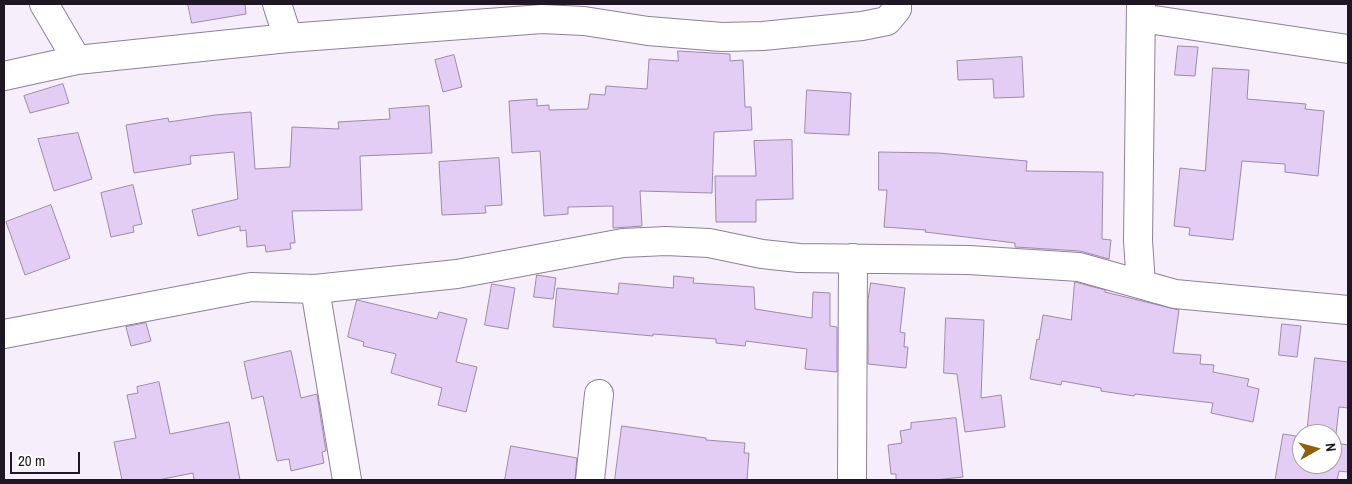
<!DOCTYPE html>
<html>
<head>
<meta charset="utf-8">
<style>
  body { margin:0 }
  #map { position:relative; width:1352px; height:484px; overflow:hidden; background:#f6eefb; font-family:"Archivo Narrow",sans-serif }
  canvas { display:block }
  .frame { position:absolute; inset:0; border:5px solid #1f1824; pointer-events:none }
  .north { position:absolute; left:1292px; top:424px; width:50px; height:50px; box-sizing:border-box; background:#fff; border:1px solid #a5a3a7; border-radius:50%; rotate:83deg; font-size:14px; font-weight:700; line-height:20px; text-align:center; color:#1f1824 }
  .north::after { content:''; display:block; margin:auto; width:18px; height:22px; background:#8e6007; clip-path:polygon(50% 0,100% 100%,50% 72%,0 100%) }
  .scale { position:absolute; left:10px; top:452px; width:70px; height:22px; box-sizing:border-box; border:2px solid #1f1824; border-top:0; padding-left:6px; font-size:15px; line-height:18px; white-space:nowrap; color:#1f1824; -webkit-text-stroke:4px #fff; paint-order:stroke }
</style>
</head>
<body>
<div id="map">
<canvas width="1352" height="484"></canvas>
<div class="frame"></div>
<div class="north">N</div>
<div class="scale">20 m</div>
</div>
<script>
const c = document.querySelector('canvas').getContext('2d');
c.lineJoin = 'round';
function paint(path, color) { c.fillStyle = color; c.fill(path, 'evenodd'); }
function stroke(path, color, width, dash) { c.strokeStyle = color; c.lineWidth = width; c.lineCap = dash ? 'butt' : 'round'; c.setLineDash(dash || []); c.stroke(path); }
const building = new Path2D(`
  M188 4H245L246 14 192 23Z
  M1178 46 1198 47 1195 76 1175 75Z
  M678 51 730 54V61L743 60 745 107H751L752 130 714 132 712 193 640 191 642 226 613 228V206L568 207V214L544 216 540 151 512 153 509 101 537 99V106L549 105V110L588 109 590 94 605 95 606 86 647 89 649 59 678 61Z
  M454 55 462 87 443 92 435 60Z
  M1022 57 1024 97 994 98 993 79 958 80 957 61Z
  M1213 68 1249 70 1247 99 1306 104 1305 109 1324 111 1318 176 1285 172V164L1242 161 1233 240 1189 235 1190 228 1174 226 1180 168 1205 171Z
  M63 84 69 103 30 113 24 96Z
  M807 90 851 93 849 135 805 133Z
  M429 106 432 153 360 156 362 210 292 211 295 243H290L291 249 266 252 265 245 247 247 246 230 240 231V226L198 236 192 210 238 199 234 152 190 156 191 164 134 173 126 125 168 118 169 122 215 115 251 112 255 169 290 167 292 127 339 129 338 122 390 119 389 109Z
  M78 133 92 179 54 191 38 139Z
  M792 140 793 199 756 200V222H716L715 176H756L754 141Z
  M879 152 938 153 1027 161 1026 171 1103 172 1102 239 1111 240 1109 259 1080 251 1015 247V243L925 232 926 230 884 227 887 190H879Z
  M499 158 502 205 485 206 486 213 442 215 439 162Z
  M133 185 142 224 133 226 134 232 111 237 101 193Z
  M51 205 70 258 25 275 6 222Z
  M537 275 556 278 553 299 534 297Z
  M674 276 694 278 693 283 754 287 755 309 812 318 813 292 830 293V326L837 327V372L805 369 807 349 746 341 745 346 716 343V339L653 334V336L553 327 557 288 618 294 619 283 673 288Z
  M1075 282 1105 290V292L1179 310 1173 353 1201 355 1200 364 1214 365 1213 372 1249 379 1247 386 1259 389 1253 422 1211 413 1213 403 1135 394 1134 396 1101 391V388L1062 381 1061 385 1030 379 1037 339 1039 340 1043 315 1071 320Z
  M871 283 905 288 900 332 905 333 904 347H908L906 368 868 364V300Z
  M492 284 515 288 508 329 485 325Z
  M357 300 437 319 439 312 467 319 456 362 477 367 466 412 438 405 442 388 391 373 396 354 363 346 364 342 348 337Z
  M946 318 984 320 981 398 1001 395 1005 427 965 432 957 374 944 373Z
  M146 323 151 341 131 346 126 327Z
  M1282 324 1301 326 1297 357 1279 355Z
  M291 351 301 398 317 394 326 451 322 452 324 463 291 471 289 459 277 461 263 396 252 399 244 362Z
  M1315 358 1348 362V408L1339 407 1335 443 1348 445V472L1339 471 1337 480H1275L1283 434 1302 437V464H1332V434H1307Z
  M159 382 170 434 229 422 240 480H194L193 473 158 480H122L114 442 136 438 127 395 138 393 137 387Z
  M956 418 963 477 935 480H896V474H891L888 445 902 443 900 431 911 429V423Z
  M622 426 706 438V440L745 443 744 453H749L747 480H615Z
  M511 446 577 458 575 480H505Z`);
paint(building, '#e4cdf5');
stroke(building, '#9c8aa8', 1);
const minor = new Path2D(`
  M44 4 77 60
  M277 4 288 38
  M1141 4 1138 241 1141 284
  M1141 18 1348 49
  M4 76 77 60 288 38 542 19 584 21 648 31 722 37 763 36 862 26 887 21 897 9V4
  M315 289 347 480
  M4 334 251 287 315 289 457 274 623 243 666 241 709 243 762 254 799 258 969 260 1079 267 1175 294 1348 310
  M590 480 599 394
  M852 480 853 258`);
stroke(minor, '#907f9d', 30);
stroke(minor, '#fff', 28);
</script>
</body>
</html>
